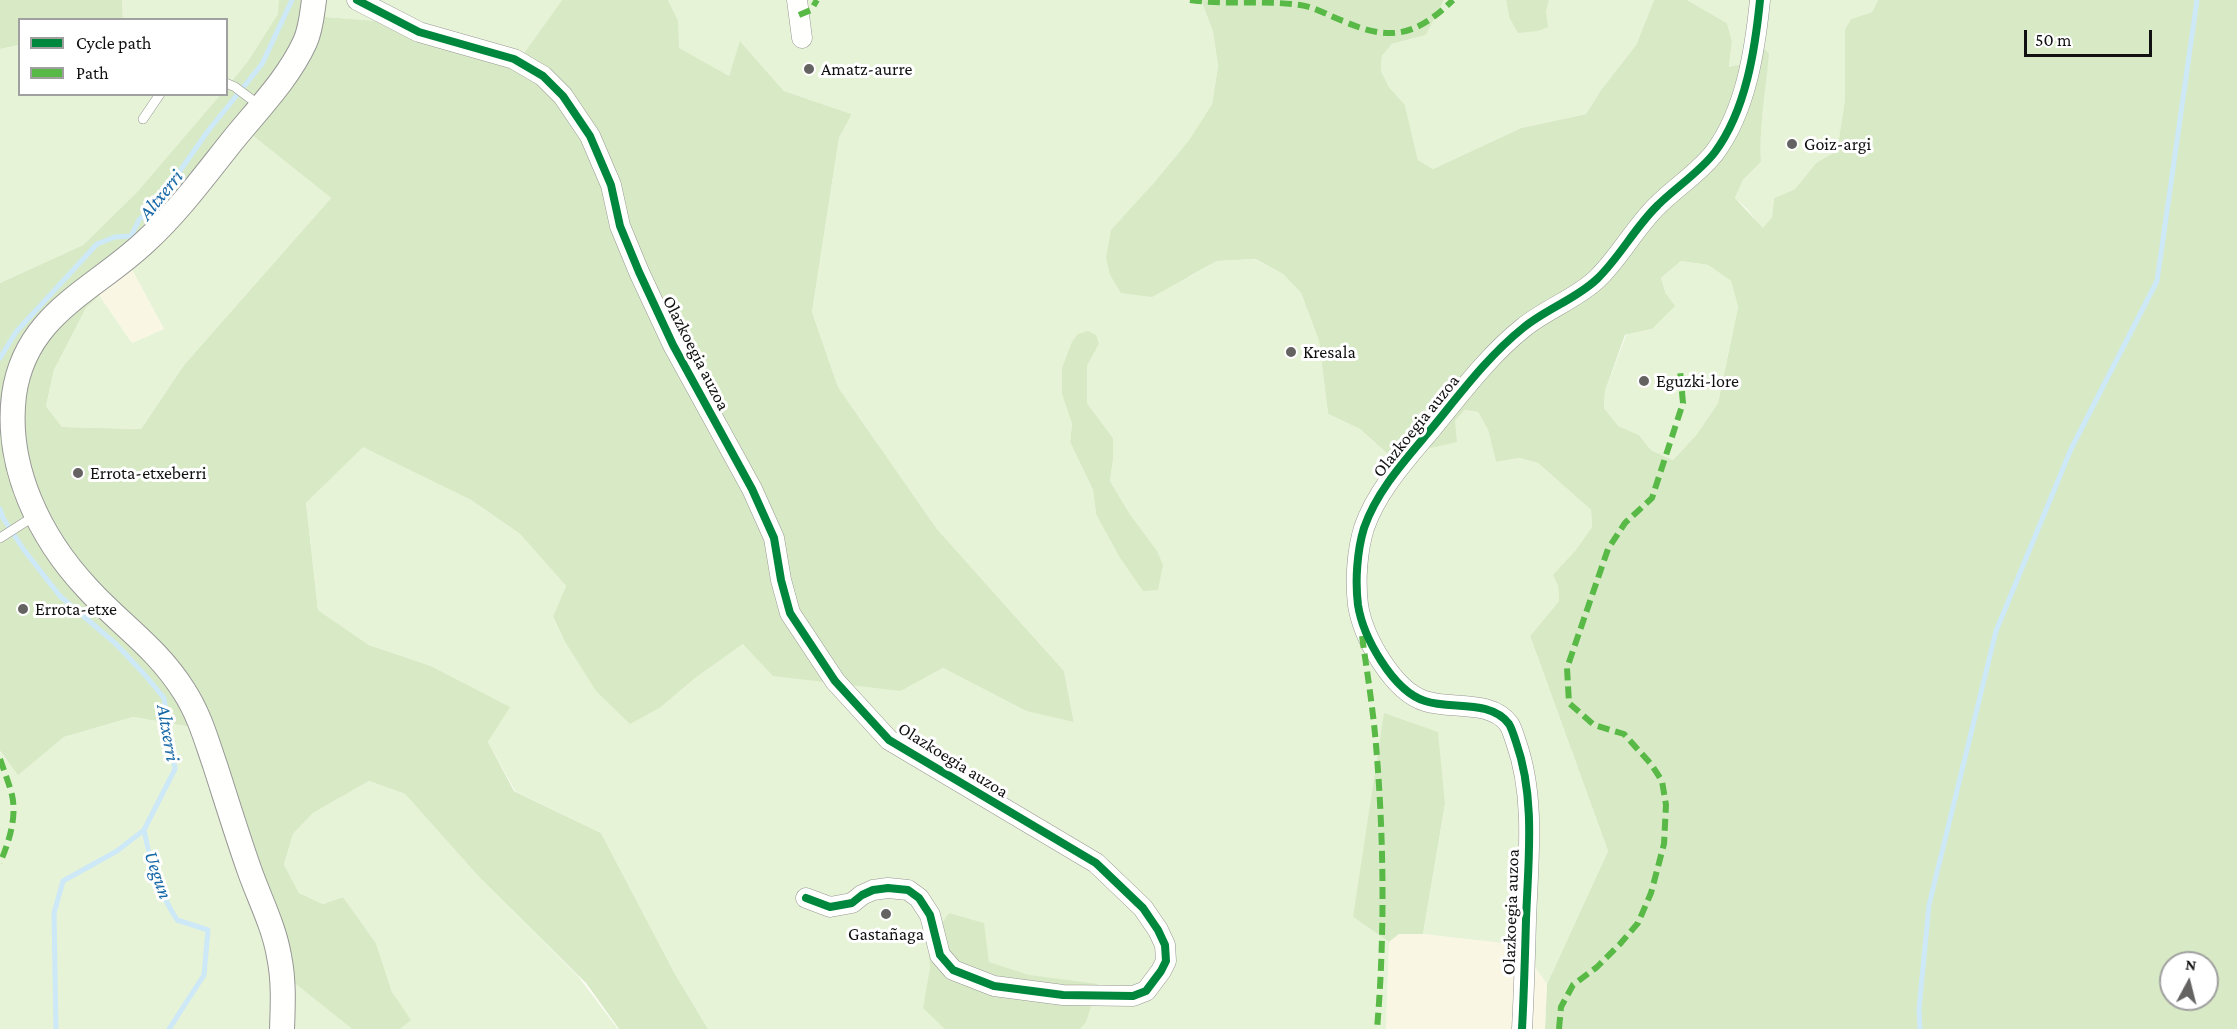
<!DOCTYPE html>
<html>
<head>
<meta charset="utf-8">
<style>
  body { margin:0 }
  #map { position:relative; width:2237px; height:1029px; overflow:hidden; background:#fdfcf7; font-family:"Crimson Pro",serif }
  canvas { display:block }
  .legend { position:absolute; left:18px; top:18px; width:210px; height:78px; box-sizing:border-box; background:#fff; border:2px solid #a0a0a0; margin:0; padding:8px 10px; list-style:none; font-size:18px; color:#111 }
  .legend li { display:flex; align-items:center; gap:12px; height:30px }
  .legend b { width:30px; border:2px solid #a0a0a0 }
  .north { position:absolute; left:2159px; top:951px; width:60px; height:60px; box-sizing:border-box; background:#fff; border:2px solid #a0a0a0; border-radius:50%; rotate:7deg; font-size:16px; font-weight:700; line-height:24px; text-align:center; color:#111 }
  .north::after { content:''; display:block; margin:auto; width:21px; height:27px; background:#646362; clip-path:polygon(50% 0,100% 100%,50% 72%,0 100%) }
  .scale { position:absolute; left:2024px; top:30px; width:128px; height:27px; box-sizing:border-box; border:3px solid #111; border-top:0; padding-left:8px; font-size:18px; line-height:21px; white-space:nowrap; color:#111; -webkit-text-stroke:4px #fff; paint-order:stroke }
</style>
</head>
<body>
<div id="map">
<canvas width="2237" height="1029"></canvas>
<ul class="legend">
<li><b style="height:8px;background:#00873e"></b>Cycle path</li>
<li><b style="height:8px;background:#58b947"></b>Path</li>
</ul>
<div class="north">N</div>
<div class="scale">50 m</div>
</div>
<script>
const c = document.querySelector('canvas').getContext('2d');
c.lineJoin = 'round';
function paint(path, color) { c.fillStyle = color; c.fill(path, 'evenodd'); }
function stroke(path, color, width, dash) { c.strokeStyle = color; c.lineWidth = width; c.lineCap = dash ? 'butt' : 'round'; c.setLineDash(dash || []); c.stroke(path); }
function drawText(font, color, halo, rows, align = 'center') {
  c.font = font + ' "Crimson Pro",serif'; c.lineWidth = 6; c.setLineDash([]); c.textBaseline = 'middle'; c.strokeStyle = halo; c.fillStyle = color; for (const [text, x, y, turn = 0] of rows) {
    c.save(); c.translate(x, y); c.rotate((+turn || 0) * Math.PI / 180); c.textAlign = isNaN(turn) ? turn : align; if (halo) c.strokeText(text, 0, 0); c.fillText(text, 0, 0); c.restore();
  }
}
paint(new Path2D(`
  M130 266 164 329 132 343 99 295Z
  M1399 934H1423L1519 945 1547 984 1545 1029H1386L1389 942Z`), '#f9f7e4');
paint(new Path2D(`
  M122 0H279V13L248 61 227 87 226 20 123 19Z
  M324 0H562L521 57 418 24 324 17Z
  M668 0H1201L1213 32 1218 66 1212 104 1189 140 1152 185 1189 277 1217 261 1254 259 1283 274 1301 293 1319 341 1328 414 1360 429 1391 457 1455 421 1465 410 1478 412 1488 430 1496 462 1519 458 1538 463 1591 510 1592 527 1575 551 1558 585 1559 601 1530 636 1608 851 1547 984 1519 945 1423 934 1445 804 1353 917 1389 942 1386 1029H708L675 974 601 833 515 791 488 742 509 707 431 666 369 645 318 610 306 503 363 446 471 500 520 534 566 586 553 618 564 640 661 707 694 679 743 644 901 691 943 668 1026 711 1074 721 1064 671 937 529 838 387 812 312 839 138 852 114 784 91 741 42 729 76 651 117 678 20ZM1088 331 1099 344 1087 366V403L1113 438V460L1110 481 1131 516 1096 514 1093 490 1070 442 1072 423Z
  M1444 0H1506L1509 17 1546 12 1549 0H1654L1636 45 1601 90 1586 114 1521 128 1433 169 1418 160 1405 105 1389 87 1381 71 1382 56 1392 44 1426 35Z
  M1687 0H1878L1872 12 1851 19 1845 29V99L1837 152 1816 163 1795 189 1774 198 1772 217 1763 229 1746 208 1735 198 1743 180 1761 162C1759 127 1766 89 1768 54L1729 68 1732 41 1727 23Z
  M19 45 20 94 220 95 137 192 83 245 0 283V49Z
  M252 135 331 198 184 365 141 429 62 427 46 406 54 370 86 308 99 295 132 343 164 329 130 266Z
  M1681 261 1708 265 1731 281 1738 307 1718 403 1697 434 1673 460 1651 450 1639 435 1617 426 1604 408 1605 391 1626 335 1652 329 1666 294 1661 278Z
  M133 717 208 730 288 978 352 1029H0V752L18 774 64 737Z
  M369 781 405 794 480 878 578 976 618 1029H400L410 1020 392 992 376 943 343 897 323 904 299 893 284 866 293 834 313 813Z`), '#e7f3d7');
paint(new Path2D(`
  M0 0H122L123 19 20 20 19 45 0 49Z
  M279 0H324L325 17 418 24 521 57 562 0H668L678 20 679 48 729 76 740 41 784 91 852 114 839 138 812 312 838 387 937 529 1064 671 1074 722 1026 711 943 668 901 691 773 676 743 644 694 679 661 707 630 724 596 691 564 640 553 617 566 586 520 534 471 500 363 447 306 503 318 610 369 645 431 666 510 707 488 742 514 791 601 833 675 974 708 1029H619L586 983 480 878 405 794 369 781 313 813 293 834 284 865 299 893 323 904 343 897 376 943 392 992 411 1020 400 1029H352L288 978 208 730 133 717 64 737 18 775 0 751V283L83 245 137 192 220 95 226 94 227 87 248 61 278 14ZM252 135 331 198 184 365 141 429 62 427 46 406 54 370 86 308 130 266Z
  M1201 0H1444L1426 35 1392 44 1382 56 1381 71 1389 87 1405 105 1418 160 1433 169 1521 128 1586 114 1601 90 1636 45 1654 0H1687L1727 23 1732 41 1729 67 1742 64 1762 46 1769 54C1766 89 1759 127 1761 162L1743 180 1735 198 1763 228 1772 217 1774 198 1795 189 1816 163 1837 151 1845 99V29L1851 19 1872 12 1878 0H2237V1029H1545L1547 984 1608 851 1530 636 1559 601 1558 585 1553 575 1575 551 1592 527 1591 510 1538 463 1519 458 1496 462 1488 430 1478 412 1465 410 1455 421 1457 442 1391 457 1360 429 1328 414 1319 341 1301 293 1283 274 1255 259 1217 261 1152 297 1121 293 1110 275 1106 258 1111 230 1152 185 1189 140 1212 104 1218 66 1213 32ZM1681 261 1708 265 1731 281 1738 307 1718 403 1697 434 1673 460 1651 450 1639 435 1618 426 1604 408 1605 391 1625 335 1652 329 1675 306 1666 294 1661 278ZM2171 963H2207V999H2171Z
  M1506 0H1549L1546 12 1548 27 1538 31 1518 33 1509 17Z
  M1088 331 1096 335 1099 344 1087 366V403L1113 438V460L1110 481 1131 516 1157 551 1163 565 1158 590 1143 591 1119 556 1096 514 1093 490 1070 442 1072 423 1062 394V368L1072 342 1078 334Z
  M1384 713 1438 732 1445 804 1423 934H1399L1389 942 1353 917Z
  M949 913 984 923 989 962 1029 975 1098 984 1086 1022 1080 1029H945L923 1008 930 968 928 944Z`), '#d8eac5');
stroke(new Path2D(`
  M0 358 16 332 97 244 115 237 131 236 139 220 163 195 208 131 262 64 292 0
  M0 509 3 518 24 550 60 596 116 644 145 675 164 698 175 769 144 830 117 851 63 881 54 913 56 1029
  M144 830C151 865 158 890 177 920L208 930 204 975 169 1029
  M1920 1029 1919 1009 1929 905 1996 631 2071 449 2157 281 2197 0`), '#cde8f7', 5);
const service = new Path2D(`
  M226 83 235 87 259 105
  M143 119 160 94
  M0 538 36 515`);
const minor = new Path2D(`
  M357 0 419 32 514 59 543 76 563 96 590 136 611 185 620 226 639 272 673 345 752 489 774 538 781 580 790 613 835 681 889 740 1096 863 1143 908 1158 930 1165 945 1166 961 1161 971 1146 991 1133 996 1063 995 994 986 953 970 940 955 930 915 919 898 908 890 888 888 873 890 862 895 852 903 830 907 806 898
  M797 0 802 38
  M1522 1029C1524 993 1525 956 1526 920 1528 862 1536 798 1516 742 1514 736 1512 729 1509 724 1490 699 1451 710 1425 701 1393 691 1363 637 1358 605 1355 581 1357 551 1364 528 1377 490 1407 458 1432 428 1460 394 1488 356 1523 328 1546 309 1576 299 1597 279 1620 257 1635 227 1658 205 1675 188 1701 171 1715 152 1746 110 1755 50 1760 0`);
const tertiary = new Path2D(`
  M282 1029C283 1004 284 980 279 956 274 926 259 898 249 869 237 835 226 799 215 765 206 739 199 714 184 691 157 648 122 626 88 589 40 538 5 467 14 395 25 314 93 291 145 242 178 212 205 175 233 140 258 109 288 79 305 42 311 29 312 14 314 0`);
stroke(service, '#979795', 10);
stroke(minor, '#979795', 21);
stroke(tertiary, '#979795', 26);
stroke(service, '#fffffe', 9);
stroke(minor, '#fffffe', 20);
stroke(tertiary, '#fffffe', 24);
stroke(new Path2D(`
  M1190 0C1227 5 1264 0 1300 5 1315 7 1329 16 1343 21 1391 42 1416 36 1453 0
  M799 15 811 10 817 0
  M1362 636C1367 672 1373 708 1376 745 1384 839 1385 935 1377 1029
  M0 759C4 771 9 783 12 795 17 817 9 842 0 863
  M1559 1029 1561 1007 1573 985 1597 967 1620 944 1638 923 1651 893 1664 844 1666 805 1662 781 1651 764 1624 734 1594 725 1569 703 1567 668 1608 549 1625 523 1652 498 1683 403 1680 370`), '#58b947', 6, [12, 6]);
stroke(new Path2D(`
  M357 0 419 32 514 59 543 76 563 96 590 136 611 185 620 226 639 272 673 345 752 489 774 538 781 580 790 613 835 681 889 740 1096 863 1143 908 1158 930 1165 945 1166 961 1161 971 1146 991 1133 996 1063 995 994 986 953 970 940 955 930 915 919 898 908 890 888 888 873 890 862 895 852 903 830 907 806 898
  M1522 1029C1524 993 1525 956 1526 920 1528 862 1536 798 1516 742 1514 736 1512 729 1509 724 1490 699 1451 710 1425 701 1393 691 1363 637 1358 605 1355 581 1357 551 1364 528 1377 490 1407 458 1432 428 1460 394 1488 356 1523 328 1546 309 1576 299 1597 279 1620 257 1635 227 1658 205 1675 188 1701 171 1715 152 1746 110 1755 50 1760 0`), '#00873e', 8);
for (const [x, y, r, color] of [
  [809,69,6,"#646362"],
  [1792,144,6,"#646362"],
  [1291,352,6,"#646362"],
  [1644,381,6,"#646362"],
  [78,473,6,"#646362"],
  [23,609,6,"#646362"],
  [886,914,6,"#646362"]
]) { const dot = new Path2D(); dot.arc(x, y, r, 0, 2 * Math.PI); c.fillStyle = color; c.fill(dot); stroke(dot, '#fff', 2); }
drawText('18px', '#111', '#fff', [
  ["Amatz-aurre",821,69],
  ["Goiz-argi",1804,144],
  ["Kresala",1303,352],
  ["Eguzki-lore",1656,381],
  ["Errota-etxeberri",90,473],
  ["Errota-etxe",35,609],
  ["Gastañaga",886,934,"center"]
], 'left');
drawText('18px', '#111', '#fff', [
  ["Olazkoegia auzoa",696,353,63],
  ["Olazkoegia auzoa",1416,426,-51],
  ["Olazkoegia auzoa",953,760,32],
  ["Olazkoegia auzoa",1511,912,-88]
]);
drawText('italic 20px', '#1768a6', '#fff', [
  ["Altxerri",161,195,-51],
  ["Altxerri",168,733,80],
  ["Uegun",158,875,71]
]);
</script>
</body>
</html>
